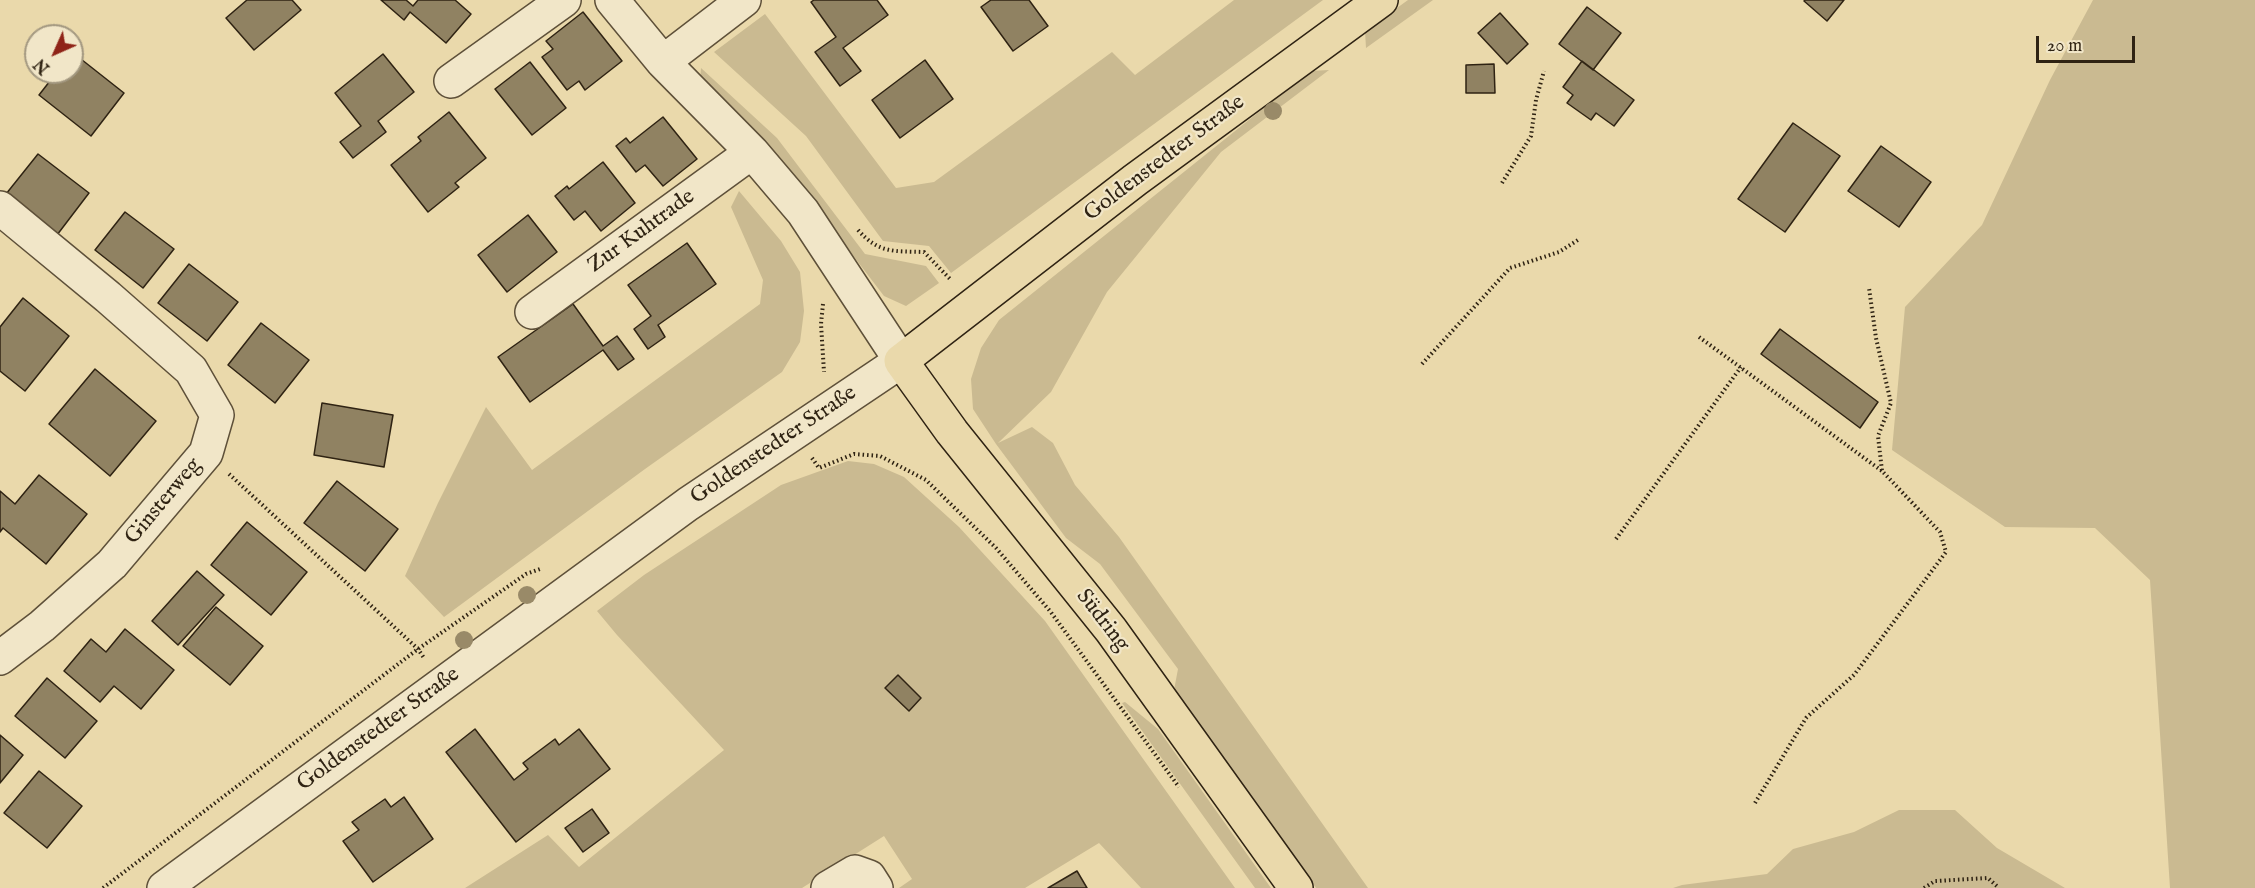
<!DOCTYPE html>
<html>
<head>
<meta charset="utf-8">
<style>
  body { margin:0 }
  #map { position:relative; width:2255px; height:888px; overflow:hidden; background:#ead9ab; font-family:"IM FELL English",serif }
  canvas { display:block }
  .north { position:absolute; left:24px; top:24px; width:60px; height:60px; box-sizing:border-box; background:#f1e6c8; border:2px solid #a39880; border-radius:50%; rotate:225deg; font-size:16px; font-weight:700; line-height:24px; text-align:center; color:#2f2313 }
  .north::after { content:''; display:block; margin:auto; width:21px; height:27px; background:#8f2418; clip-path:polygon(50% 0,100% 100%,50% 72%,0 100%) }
  .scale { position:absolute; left:2036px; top:36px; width:99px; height:27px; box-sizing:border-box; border:3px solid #2f2313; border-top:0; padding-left:8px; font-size:18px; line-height:21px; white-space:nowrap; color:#2f2313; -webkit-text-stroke:4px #f1e6c8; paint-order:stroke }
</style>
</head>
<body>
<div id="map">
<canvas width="2255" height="888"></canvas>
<div class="north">N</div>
<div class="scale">20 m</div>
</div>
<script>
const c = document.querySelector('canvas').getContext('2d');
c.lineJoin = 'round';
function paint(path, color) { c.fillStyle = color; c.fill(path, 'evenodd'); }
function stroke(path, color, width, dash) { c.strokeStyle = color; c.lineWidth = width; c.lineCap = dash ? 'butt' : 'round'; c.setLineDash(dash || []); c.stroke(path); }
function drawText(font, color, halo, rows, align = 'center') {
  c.font = font + ' "IM FELL English",serif'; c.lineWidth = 4.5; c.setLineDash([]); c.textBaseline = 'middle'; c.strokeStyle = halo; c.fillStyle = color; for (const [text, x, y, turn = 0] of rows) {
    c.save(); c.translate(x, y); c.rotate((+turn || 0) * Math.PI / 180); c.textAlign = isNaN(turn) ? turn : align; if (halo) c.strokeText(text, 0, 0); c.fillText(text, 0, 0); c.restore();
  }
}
paint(new Path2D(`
  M1234 0H1323L951 273 929 246 883 241 806 136 714 52 765 14 896 188 934 182 1112 52 1135 75Z
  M1408 0H1433L1366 48 1365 31Z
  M2093 0H2255V888H2170L2150 580 2095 528 2005 527 1892 450 1905 307 1982 225 2050 80Z
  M701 68 777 138 865 254 926 266 939 283 906 306 884 296 769 146 700 82Z
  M1329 70 1221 152 1107 292 1051 392 998 443 1032 427 1053 443 1075 485 1119 537 1368 888H1316L1174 690 1178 669 1100 564 1066 538 996 444 973 409 971 379 981 348 999 320 1310 71Z
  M739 191 781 241 800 272 804 311 800 342 782 372 645 469 444 617 405 576 438 503 486 407 532 470 760 304 763 280 731 207Z
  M848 461 874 464 904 477 959 527 1045 621 1235 888H1141L1099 843 1025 888H899L912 879 884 836 802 888H465L548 835 579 867 724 750 617 635 597 611 644 575 781 485Z
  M1125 702 1158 729 1271 888H1255L1122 703Z
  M1899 810H1955L1997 848 2065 888H1673L1682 885 1767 874 1793 849 1854 832Z`), '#caba91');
const building = new Path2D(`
  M247 0H292L301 10 254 50 226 18Z
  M381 0H406L413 6 418 0H455L471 14 446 43 410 12 404 20Z
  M814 0H877L888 15 843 48 861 71 840 86 815 52 836 37 811 2Z
  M991 0H1029L1048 26 1013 51 981 7Z
  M1805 0H1844L1827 21 1804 1Z
  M1587 7 1621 33 1593 70 1559 44Z
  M583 12 622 61 585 90 579 81 567 90 542 57 553 49 546 41Z
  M1500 13 1528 44 1507 64 1478 33Z
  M72 52 124 93 91 136 39 95 57 72H72Z
  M383 54 414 92 378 121 386 132 353 158 340 142 361 126 335 93Z
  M925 60 953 99 900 138 872 100Z
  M1582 61 1634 100 1614 126 1596 113 1591 120 1567 103 1573 95 1563 87Z
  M530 62 566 108 532 135 495 89Z
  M1494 64 1495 93H1466V65Z
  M449 112 486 158 455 183 459 187 428 212 391 165 421 141 418 137Z
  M663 117 697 159 663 186 645 165 636 172 616 146 626 138 630 143Z
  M1793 123 1840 156 1785 232 1738 199Z
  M1881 146 1931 182 1899 227 1848 191Z
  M38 154 89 193 57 235 6 194Z
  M603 162 635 203 601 231 585 211 574 220 555 196 567 186 569 189Z
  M125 212 174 249 143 288 95 250Z
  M528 215 557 252 507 292 478 255Z
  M687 243 716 284 658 325 665 337 648 349 634 329 651 316 628 285Z
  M189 264 238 302 207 341 158 303Z
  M23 298 69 336 25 391 0 371V327Z
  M573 304 603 346 617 336 634 359 618 370 603 350 530 402 498 357Z
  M261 323 309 360 275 403 228 365Z
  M1780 329 1878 402 1860 428 1761 354Z
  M95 369 156 421 110 476 49 424Z
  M322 403 393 415 384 467 314 455Z
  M39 475 87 514 46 564 3 528 0 532V491L15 504Z
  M337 481 398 529 365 571 304 523Z
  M247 522 307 572 271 615 211 565Z
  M197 571 224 595 178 645 152 621Z
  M216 607 263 646 230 685 183 646Z
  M125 629 174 670 141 709 114 686 100 702 64 671 91 639 106 652Z
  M898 675 921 698 909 711 885 688Z
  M47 678 97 721 65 758 15 716Z
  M475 729 514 780 528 769 523 763 555 739 559 745 579 729 610 769 516 842 446 752Z
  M0 735 23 755 0 783Z
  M39 771 82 806 47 848 4 813Z
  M404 797 433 839 373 882 343 841 359 830 352 822 385 799 391 807Z
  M592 809 609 833 583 852 565 828Z
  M1077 871 1087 888H1048Z`);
paint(building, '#908262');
stroke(building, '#2f2313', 1.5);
const minor = new Path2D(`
  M663 62 744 0
  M451 81 564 0
  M0 208 108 297 191 370 217 415 206 453 112 564 42 626 0 658
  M532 312 752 152
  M164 888 688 504 901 361 803 212 752 152 663 62 612 0
  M828 888 855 872 869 877 876 888`);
const major = new Path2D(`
  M1296 888 1111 630 952 432 901 361 1135 180 1381 0`);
stroke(minor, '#5e5039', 36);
stroke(major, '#2f2313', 36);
stroke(new Path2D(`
  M1502 183 1531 136 1536 100 1544 71
  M858 230C879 254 895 251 924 252L951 280
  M823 304 821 324 824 372
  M1699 337 1882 471
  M1422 364 1510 268 1559 252 1578 240
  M812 458 819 468 854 454 880 456 926 480 996 548 1050 611 1179 787
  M229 474 418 649 424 658
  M1616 539 1741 367
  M1755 803 1806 718 1854 675 1946 552 1940 532 1882 471 1878 436 1891 403 1876 338 1869 288
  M103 888 418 649 526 574 540 569
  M1924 888 1935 881 1988 878 1999 888`), '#2f2313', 4, [1.5, 3]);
stroke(minor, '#f1e6c8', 33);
stroke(major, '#ead9ab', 33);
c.fillStyle = '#998a68';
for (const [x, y] of [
  [1273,111],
  [527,595],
  [464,640]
]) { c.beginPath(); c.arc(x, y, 9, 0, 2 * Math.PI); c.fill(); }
drawText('22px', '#2f2313', '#f1e6c8', [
  ["Goldenstedter Straße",1165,159,-37],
  ["Zur Kuhtrade",642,232,-36],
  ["Goldenstedter Straße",774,446,-34],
  ["Ginsterweg",164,502,-50],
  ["Südring",1102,621,52],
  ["Goldenstedter Straße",379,730,-36]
]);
</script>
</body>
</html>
